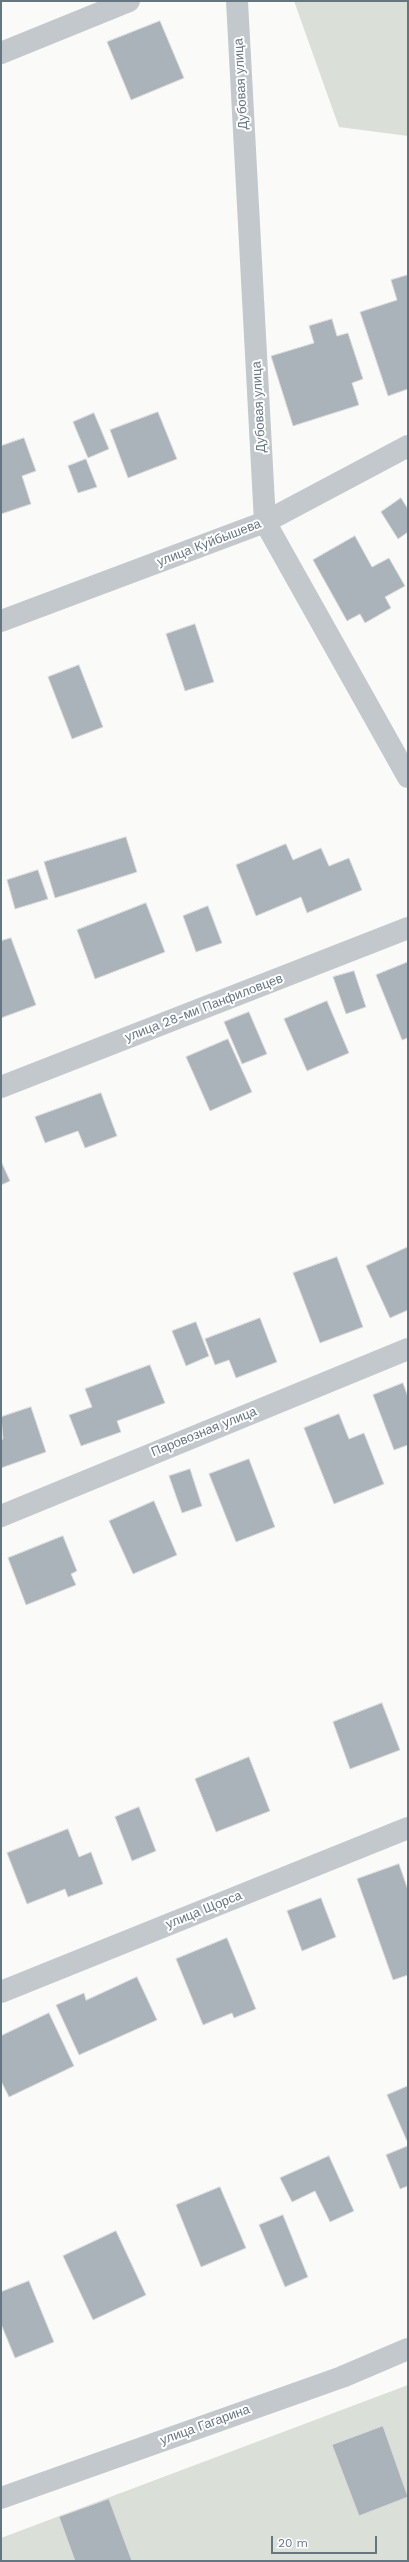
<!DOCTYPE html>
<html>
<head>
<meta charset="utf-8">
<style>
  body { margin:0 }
  #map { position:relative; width:409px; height:2562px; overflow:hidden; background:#fafaf8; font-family:"Work Sans",sans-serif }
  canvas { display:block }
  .frame { position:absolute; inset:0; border:2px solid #657683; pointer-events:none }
  .scale { position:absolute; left:271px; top:2536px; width:106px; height:18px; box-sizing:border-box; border:2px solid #657683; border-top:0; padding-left:5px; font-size:12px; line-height:14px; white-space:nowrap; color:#657683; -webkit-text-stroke:3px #fff; paint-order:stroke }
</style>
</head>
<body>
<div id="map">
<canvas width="409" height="2562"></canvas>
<div class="frame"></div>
<div class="scale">20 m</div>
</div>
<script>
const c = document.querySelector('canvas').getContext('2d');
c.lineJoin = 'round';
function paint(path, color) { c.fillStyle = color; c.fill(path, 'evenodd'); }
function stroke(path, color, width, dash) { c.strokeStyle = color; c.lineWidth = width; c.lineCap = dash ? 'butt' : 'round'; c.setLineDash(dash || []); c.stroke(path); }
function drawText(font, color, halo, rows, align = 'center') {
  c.font = font + ' "Work Sans",sans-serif'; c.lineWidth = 4; c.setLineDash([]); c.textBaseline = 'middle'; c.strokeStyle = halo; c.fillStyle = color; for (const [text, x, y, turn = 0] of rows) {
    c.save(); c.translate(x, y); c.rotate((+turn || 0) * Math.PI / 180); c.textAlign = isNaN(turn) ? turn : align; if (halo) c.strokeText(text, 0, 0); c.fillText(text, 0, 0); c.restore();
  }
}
paint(new Path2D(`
  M294 1H408V136L339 127Z
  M408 2385V2561H1V2538Z`), '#dadfd7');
const building = new Path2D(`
  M160 21 184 78 131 100 107 42Z
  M408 275V389L388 396 360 312 397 300 391 280Z
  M332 319 337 336 348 333 363 379 352 383 359 405 293 426 271 356 314 343 309 326Z
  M158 412 177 459 128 478 110 430Z
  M94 413 109 449 88 458 73 422Z
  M24 438 36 471 22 476 31 504 1 514V446Z
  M86 459 97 487 78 493 68 466Z
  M401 498 408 509V532L398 539 381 512Z
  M355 536 372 567 389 558 405 586 385 597 391 608 365 623 360 614 347 621 313 560Z
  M195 624 214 682 185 691 166 634Z
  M79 665 103 727 72 739 48 677Z
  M126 837 137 872 55 898 44 862Z
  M286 844 293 860 321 848 329 866 349 858 362 890 307 913 301 897 256 916 236 865Z
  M38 870 48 899 15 909 7 880Z
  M146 903 165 952 95 979 77 930Z
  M208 906 222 943 196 952 183 916Z
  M11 938 36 1005 1 1018V941Z
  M408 962V1038L402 1040 376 975Z
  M354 971 366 1007 346 1014 333 977Z
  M327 1001 349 1053 307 1071 284 1019Z
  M249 1012 267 1054 242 1064 224 1022Z
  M228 1039 252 1092 210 1111 186 1057Z
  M101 1093 117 1136 85 1148 78 1131 45 1143 35 1117Z
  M1 1161 10 1181 1 1185Z
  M408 1247V1310L390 1318 366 1266Z
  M337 1257 363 1327 320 1343 293 1273Z
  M260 1318 277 1362 236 1378 229 1360 215 1365 205 1339Z
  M196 1322 209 1356 186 1366 172 1331Z
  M150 1365 165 1403 117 1421 121 1432 81 1446 69 1415 92 1407 85 1389Z
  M403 1383 408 1397V1445L394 1450 373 1395Z
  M31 1407 46 1452 1 1468V1440L3 1439 1 1417Z
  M339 1414 349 1439 364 1433 384 1484 334 1504 304 1428Z
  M249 1459 275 1527 236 1542 209 1474Z
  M190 1469 202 1506 182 1513 169 1476Z
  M154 1501 177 1555 133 1574 109 1521Z
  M63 1536 77 1571 71 1574 76 1585 26 1605 8 1558Z
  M382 1703 400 1750 350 1769 333 1722Z
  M249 1757 270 1811 216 1832 195 1779Z
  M139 1807 156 1851 132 1861 115 1817Z
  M68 1829 79 1857 91 1852 103 1884 68 1897 65 1889 27 1904 7 1853Z
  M399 1864 408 1890V1975L393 1980 357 1879Z
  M321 1898 336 1937 302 1951 287 1911Z
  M227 1938 256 2009 234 2018 232 2013 203 2025 176 1959Z
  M137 1977 157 2020 79 2055 56 2005 84 1993 86 2000Z
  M49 2013 74 2066 9 2097 1 2081V2036Z
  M408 2086V2141H407L387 2095Z
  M408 2146V2186L400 2189 386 2155Z
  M329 2156 354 2211 330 2222 315 2191 292 2202 280 2178Z
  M220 2187 246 2248 201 2267 176 2205Z
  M283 2215 308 2277 285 2287 259 2225Z
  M116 2231 146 2295 93 2320 63 2256Z
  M29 2281 54 2342 15 2358 1 2324V2292Z
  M383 2426 408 2497 359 2516 332 2445Z
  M109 2499 132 2561H75L59 2517Z`);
paint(building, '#aab3b9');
stroke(building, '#dcdcda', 1);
stroke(new Path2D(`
  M237 1 265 522 408 777
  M1 53 129 1
  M1 621 265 522 408 446
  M1 1087 408 928
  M1 1516 408 1349
  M1 1992 408 1828
  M1 2498 342 2377 408 2349`), '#c3c8cc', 22);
drawText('13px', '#657683', '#fff', [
  ["Дубовая улица",241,84,-93],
  ["Дубовая улица",259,407,-93],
  ["улица Куйбышева",209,543,-21],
  ["улица 28-ми Панфиловцев",204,1008,-21],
  ["Паровозная улица",204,1432,-22],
  ["улица Щорса",204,1910,-22],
  ["улица Гагарина",205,2425,-20]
]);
</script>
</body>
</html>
